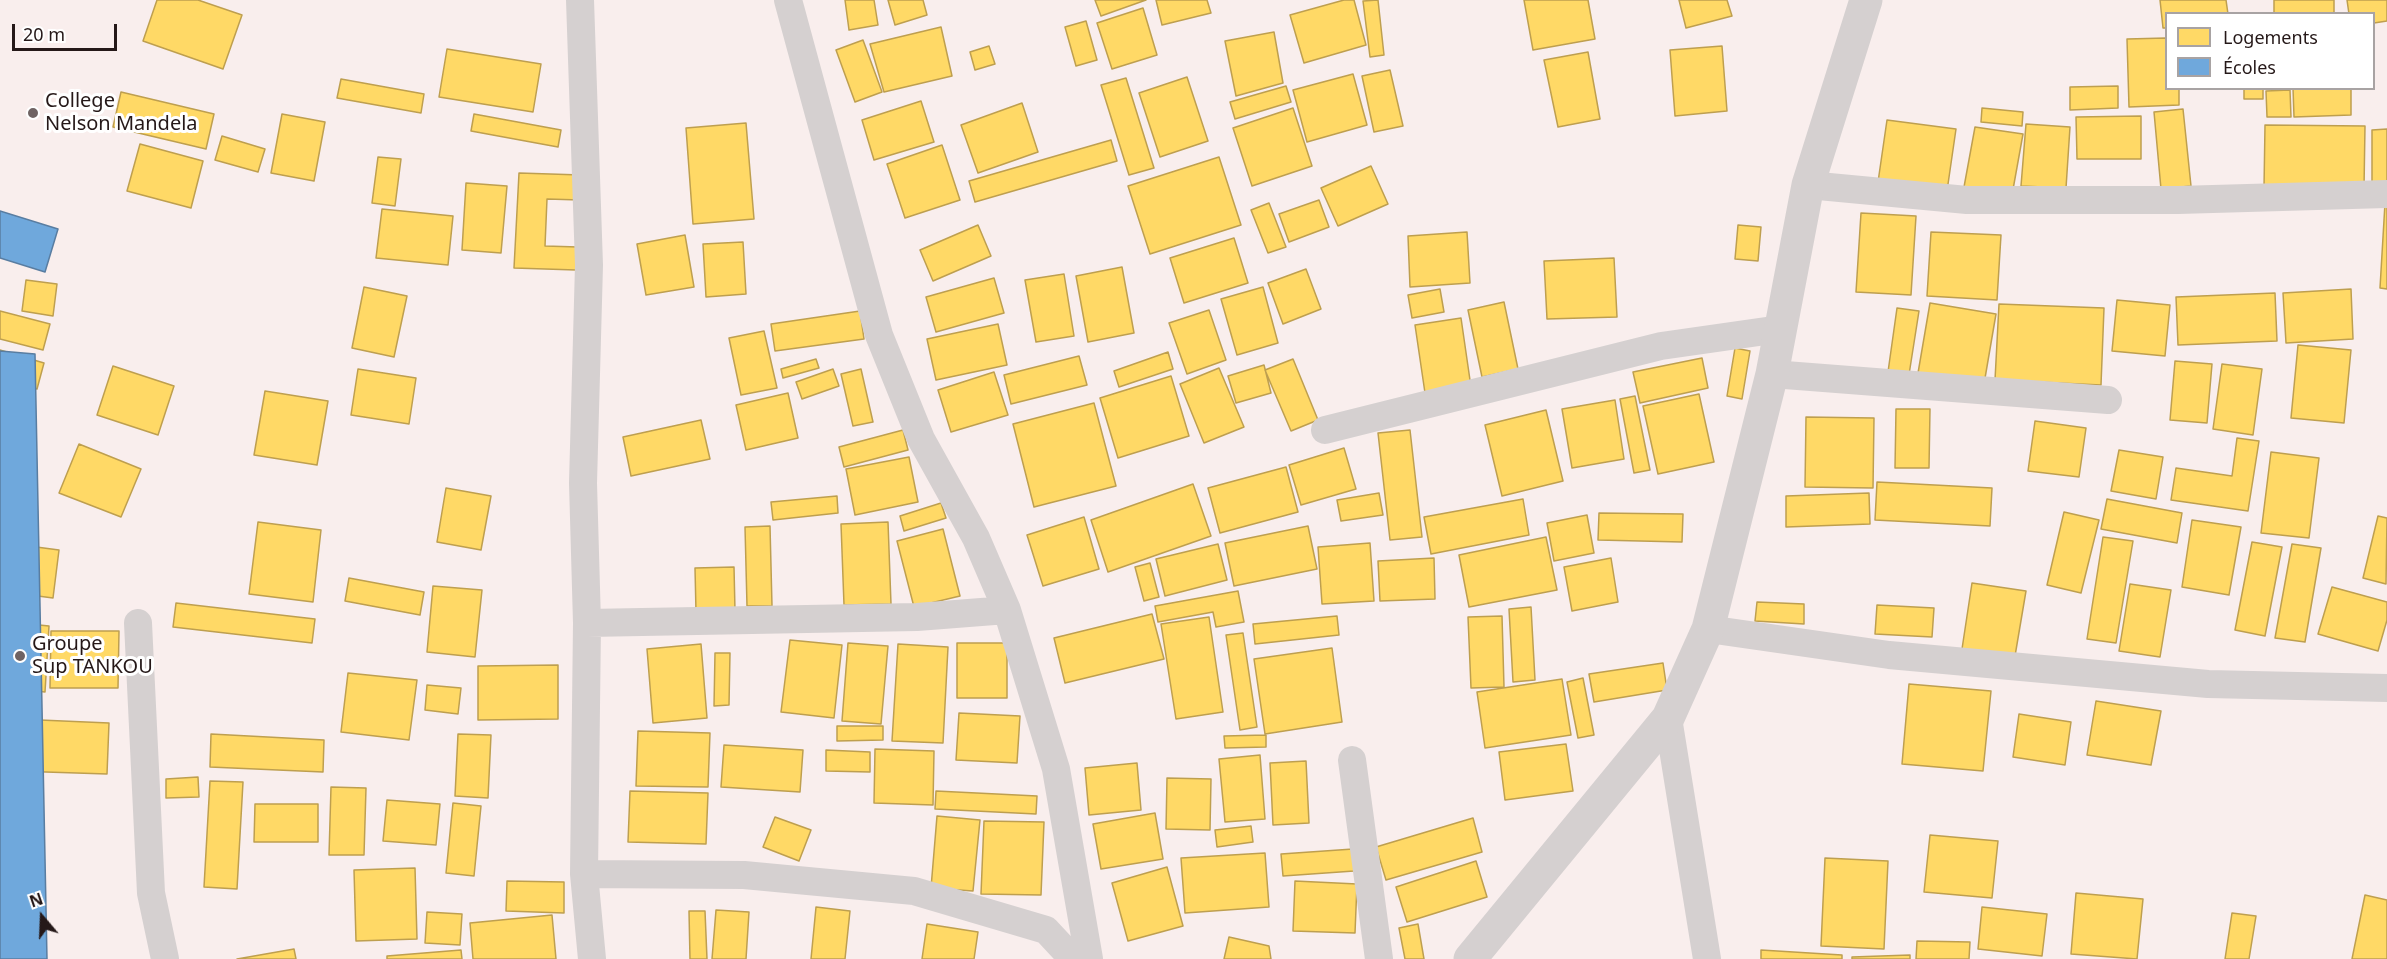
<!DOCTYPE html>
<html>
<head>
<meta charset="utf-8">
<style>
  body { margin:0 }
  #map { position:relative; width:2387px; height:959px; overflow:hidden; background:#f9eeed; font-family:"Noto Sans",sans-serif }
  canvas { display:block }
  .legend { position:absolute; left:2165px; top:12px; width:210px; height:78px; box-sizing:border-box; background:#fff; border:2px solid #a8a3a3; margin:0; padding:8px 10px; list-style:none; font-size:18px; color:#251818 }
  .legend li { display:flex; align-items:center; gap:12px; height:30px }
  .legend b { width:30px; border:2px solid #a8a3a3 }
  .north { position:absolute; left:12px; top:887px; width:60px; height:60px; -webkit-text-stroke:4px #fff; paint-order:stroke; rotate:341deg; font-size:16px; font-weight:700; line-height:24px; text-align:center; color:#251818 }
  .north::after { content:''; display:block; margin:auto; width:21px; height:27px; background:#251818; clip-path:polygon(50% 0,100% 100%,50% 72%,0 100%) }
  .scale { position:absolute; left:12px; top:24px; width:105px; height:27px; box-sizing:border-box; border:3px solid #251818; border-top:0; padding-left:8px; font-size:18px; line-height:21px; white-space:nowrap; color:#251818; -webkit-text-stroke:4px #fff; paint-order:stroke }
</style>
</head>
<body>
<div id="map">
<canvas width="2387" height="959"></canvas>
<ul class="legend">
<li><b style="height:16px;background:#ffd966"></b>Logements</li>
<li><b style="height:16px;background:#6fa8dc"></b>Écoles</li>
</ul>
<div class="north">N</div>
<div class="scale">20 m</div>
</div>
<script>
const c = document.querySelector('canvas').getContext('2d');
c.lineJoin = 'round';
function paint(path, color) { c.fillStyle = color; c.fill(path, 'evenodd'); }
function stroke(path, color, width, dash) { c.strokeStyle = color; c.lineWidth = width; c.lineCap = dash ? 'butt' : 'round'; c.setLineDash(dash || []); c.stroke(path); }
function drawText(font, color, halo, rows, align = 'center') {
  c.font = font + ' "Noto Sans",sans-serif'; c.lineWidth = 6; c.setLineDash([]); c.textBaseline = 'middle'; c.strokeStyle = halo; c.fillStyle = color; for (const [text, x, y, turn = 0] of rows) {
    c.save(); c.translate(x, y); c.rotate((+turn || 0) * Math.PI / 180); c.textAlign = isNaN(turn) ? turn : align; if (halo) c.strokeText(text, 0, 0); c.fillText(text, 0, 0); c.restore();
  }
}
const homes = new Path2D(`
  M157 0H198L242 15 223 69 143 41Z
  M845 0H874L878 25 849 30Z
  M888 0H923L927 15 895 25Z
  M1095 0H1146L1101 16Z
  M1156 0H1207L1211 13 1162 25Z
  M1344 0H1354L1366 45 1304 63 1290 15Z
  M1378 0 1384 55 1370 57 1363 1Z
  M1524 0H1588L1595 39 1533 50Z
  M1679 0H1727L1732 16 1686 28Z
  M2160 0H2226L2228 14H2166V28H2163Z
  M2274 0H2334V14H2274Z
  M2347 0H2387V21L2374 23V14H2349Z
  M1143 8 1157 55 1112 69 1097 23Z
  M1086 21 1097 60 1076 66 1065 27Z
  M941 27 952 76 884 92 870 44Z
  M1274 32 1283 83 1236 96 1225 41Z
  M2166 38V88H2179V105L2129 107 2127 39Z
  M863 40 882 92 855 102 836 50Z
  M989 46 995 64 975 70 970 52Z
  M1722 46 1727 111 1675 116 1670 50Z
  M447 49 541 64 533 112 439 97Z
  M1588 52 1600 119 1558 127 1544 60Z
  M1390 70 1403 126 1374 132 1362 76Z
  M1353 74 1367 125 1307 142 1293 90Z
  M1187 77 1208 141 1160 157 1139 93Z
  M1126 78 1154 168 1129 175 1101 85Z
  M341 79 424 94 421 113 337 98Z
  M1286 86 1291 102 1235 119 1230 102Z
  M2118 86V108L2070 110V87Z
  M2244 88H2263V99H2244Z
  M2293 88H2351V115L2294 117Z
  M2290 90 2291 117H2267L2266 91Z
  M121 92 214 114 206 149 113 127Z
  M921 101 934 142 874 160 862 120Z
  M1022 103 1038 152 978 173 961 125Z
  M1293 108 1312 166 1252 186 1233 128Z
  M1982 108 2023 112 2022 126 1981 122Z
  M2183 109 2191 186 2161 189 2154 112Z
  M282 114 325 122 314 181 271 173Z
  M474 114 561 130 558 147 471 131Z
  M2141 116V159H2077L2076 117Z
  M1887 120 1956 129 1947 191 1878 182Z
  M746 123 754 219 693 224 686 128Z
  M2026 124 2070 127 2066 188 2021 186Z
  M2265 125 2365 126 2364 188H2264Z
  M1975 127 2023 134 2012 195 1964 187Z
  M2387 129V183H2372V130Z
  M222 136 265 149 258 172 215 160Z
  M1111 140 1117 161 975 202 969 181Z
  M140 144 203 161 191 208 127 191Z
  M942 145 960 200 905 218 887 164Z
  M378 157 401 159 395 206 372 203Z
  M1219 157 1241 225 1150 254 1128 186Z
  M1371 166 1388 204 1338 226 1321 188Z
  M519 173 581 175 580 200 547 199 545 246 578 247 576 270 514 268Z
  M466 183 507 186 501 253 462 250Z
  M1319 200 1329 227 1289 242 1279 214Z
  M1269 203 1286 247 1268 253 1251 210Z
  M2385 203H2387V289L2380 288Z
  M382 209 453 216 448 265 376 258Z
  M1861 213 1916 216 1911 295 1856 292Z
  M978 225 991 256 933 281 920 250Z
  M1738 225 1761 227 1758 261 1735 259Z
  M1467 232 1470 283 1410 287 1408 236Z
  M1931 232 2001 235 1997 300 1927 296Z
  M685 235 694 287 646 295 637 244Z
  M1234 238 1248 283 1184 303 1170 258Z
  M743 242 746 294 706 297 703 244Z
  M1614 258 1617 317 1547 319 1544 261Z
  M1122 267 1134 333 1088 342 1076 276Z
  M1306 269 1321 309 1283 324 1268 283Z
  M1064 274 1074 336 1036 342 1025 280Z
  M994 278 1004 313 936 332 926 297Z
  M26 280 57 284 53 316 22 311Z
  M364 287 407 296 394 357 352 348Z
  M1263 287 1278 343 1237 355 1221 299Z
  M1440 289 1444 312 1412 318 1408 295Z
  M2351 289 2353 339 2286 343 2283 293Z
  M2275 293 2277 341 2178 345 2176 297Z
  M2117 300 2170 305 2165 356 2112 351Z
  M1504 302 1518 369 1482 377 1468 310Z
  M1930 303 1996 314 1984 384 1918 373Z
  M1999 304 2104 308 2101 385 1995 380Z
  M1897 308 1919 311 1908 381 1887 379Z
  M1209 310 1226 360 1187 374 1169 323Z
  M0 311 50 324 43 350 0 339Z
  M860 311 864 339 775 351 771 324Z
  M1461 318 1471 387 1425 393 1415 325Z
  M998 324 1007 365 936 380 927 339Z
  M764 331 777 388 741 395 729 338Z
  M2298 345 2351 350 2344 423 2291 418Z
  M1735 348 1750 351 1742 399 1727 396Z
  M0 350 44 363 37 389 0 378Z
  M1168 352 1173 369 1119 387 1114 371Z
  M1079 356 1087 385 1011 404 1004 375Z
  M1702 358 1708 388 1640 403 1633 372Z
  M816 359 819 368 783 378 781 369Z
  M1293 359 1318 420 1291 431 1265 370Z
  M2175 361 2212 364 2207 423 2170 420Z
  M2222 364 2262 369 2253 435 2213 429Z
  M1264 365 1271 393 1236 403 1228 376Z
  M113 366 174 386 158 435 97 415Z
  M1219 368 1244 427 1204 443 1180 384Z
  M358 369 416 378 409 424 351 415Z
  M833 369 839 386 802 399 796 382Z
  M861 369 873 422 853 426 841 374Z
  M994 372 1008 415 951 432 938 390Z
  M1171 376 1189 436 1118 458 1100 398Z
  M0 384 16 387 0 515Z
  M265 391 328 401 317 465 254 455Z
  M788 393 798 438 746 450 736 405Z
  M1699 394 1714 462 1658 474 1643 406Z
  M1635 396 1650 470 1634 473 1620 399Z
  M1615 400 1624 459 1572 468 1562 409Z
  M1094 403 1116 486 1034 507 1013 424Z
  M1896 409H1930L1929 468H1895Z
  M1546 410 1563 481 1502 496 1485 425Z
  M1806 417 1874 418 1873 488 1805 487Z
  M701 420 710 459 631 476 623 437Z
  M2035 421 2086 428 2079 477 2028 471Z
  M903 430 908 450 844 467 839 447Z
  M1410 430 1422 537 1390 540 1378 433Z
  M2237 438 2259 441 2248 511 2171 500 2176 468 2232 476Z
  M79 444 141 469 121 517 59 493Z
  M1344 448 1356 489 1301 505 1289 465Z
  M2119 450 2163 457 2156 499 2111 491Z
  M2271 452 2319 458 2309 538 2261 533Z
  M909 457 918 502 855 515 846 469Z
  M1286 467 1298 512 1220 533 1208 488Z
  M1877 482 1992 488 1990 526 1875 520Z
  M1193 484 1211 536 1108 572 1091 520Z
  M446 488 491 496 481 550 437 542Z
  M1379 493 1383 515 1341 521 1337 500Z
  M1869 493 1870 524 1786 527V496Z
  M837 496 838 513 773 520 771 502Z
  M1523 499 1529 535 1431 554 1424 517Z
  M2107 499 2182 513 2177 543 2101 529Z
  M941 503 946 518 904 531 900 516Z
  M2064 512 2099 520 2081 593 2047 585Z
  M1599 513 1683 514 1682 542 1598 540Z
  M1587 515 1594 553 1554 561 1547 523Z
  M2378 516 2387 518 2386 584 2363 578Z
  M1084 517 1099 569 1043 586 1027 535Z
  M2192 520 2241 527 2229 595 2182 587Z
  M258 522 321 530 313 602 249 594Z
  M888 522 891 604 844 605 841 524Z
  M770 526 772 606H747L745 527Z
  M1308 526 1317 569 1234 586 1225 543Z
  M943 529 960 596 914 607 897 541Z
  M1546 537 1557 590 1469 607 1459 555Z
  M2103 537 2133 541 2116 643 2087 639Z
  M2252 542 2282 547 2265 636 2235 630Z
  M6 543 59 550 53 598 0 591Z
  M1370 543 1374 601 1322 604 1318 547Z
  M1218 544 1227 580 1165 596 1156 559Z
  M2292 544 2321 548 2305 642 2275 638Z
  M1434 558 1435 599 1380 601 1378 561Z
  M1611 558 1618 602 1572 611 1564 567Z
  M1150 563 1159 597 1144 601 1135 567Z
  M734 567 735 611 696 612 695 568Z
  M349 578 424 592 420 615 345 601Z
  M1972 583 2026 591 2015 656 1962 649Z
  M2130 584 2171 590 2160 657 2119 651Z
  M433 586 482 590 475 657 427 652Z
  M2332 587 2387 602V620L2378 651 2318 634Z
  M1238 591 1244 622 1216 627 1213 612 1158 622 1155 606Z
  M1757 602 1804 604V624L1755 621Z
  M176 603 315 619 312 643 173 627Z
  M1877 605 1934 608 1932 637 1875 634Z
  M1531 607 1535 680 1513 682 1509 609Z
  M1152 614 1164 659 1065 683 1054 638Z
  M1337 616 1339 635 1255 644 1253 624Z
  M1502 616 1504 687 1471 688 1468 617Z
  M1209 617 1223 712 1176 719 1161 624Z
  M0 621 49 626 45 692 0 687Z
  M51 631H119L118 688H50Z
  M1243 633 1257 727 1240 730 1226 635Z
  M790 640 842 645 834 718 781 712Z
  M848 643 888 646 881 724 842 721Z
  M957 643H1007V698H957Z
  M701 644 707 718 653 723 647 649Z
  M898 644 948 647 943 743 892 741Z
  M1332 648 1342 722 1265 734 1254 659Z
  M715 653H730L729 705 714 706Z
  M1663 663 1667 690 1594 702 1589 674Z
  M558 665V719L478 720V666Z
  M348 673 417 680 409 740 341 732Z
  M1583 678 1594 735 1578 738 1567 682Z
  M1562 679 1571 735 1485 748 1477 692Z
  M1909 684 1991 691 1983 771 1902 764Z
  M427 685 461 688 458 714 425 710Z
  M2096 701 2161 711 2151 765 2087 755Z
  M959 713 1020 716 1017 763 956 760Z
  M2019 714 2071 722 2065 765 2013 757Z
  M17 719 109 723 107 774 15 771Z
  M837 726H883V740L837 741Z
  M638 731 710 733 708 787 636 786Z
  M211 734 324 740 323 772 210 767Z
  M458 734 491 735 488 798 455 796Z
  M1266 735V747L1225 748 1224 736Z
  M1566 744 1573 791 1505 800 1499 752Z
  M724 745 803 750 800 792 721 787Z
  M875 749 934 751 933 805 874 803Z
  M826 750 870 752V772L826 771Z
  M1260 755 1265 819 1225 822 1219 759Z
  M1306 761 1309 823 1273 825 1270 763Z
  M1137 763 1141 810 1089 815 1085 768Z
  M198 777 199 797 166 798V779Z
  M1167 778 1211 779 1210 830 1166 829Z
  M210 781 243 782 237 889 204 887Z
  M331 787 366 788 364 855H329Z
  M630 791 708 793 706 844 628 842Z
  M936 791 1037 796 1036 814 935 809Z
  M387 800 440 804 436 845 383 841Z
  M453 803 481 806 474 876 446 873Z
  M255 804H318V842H254Z
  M1155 813 1163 859 1101 869 1093 824Z
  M937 816 980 820 973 891 931 888Z
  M775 817 811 830 799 861 763 847Z
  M1473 818 1482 852 1386 880 1376 847Z
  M984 821 1044 822 1041 895 981 894Z
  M1251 826 1253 842 1217 847 1215 830Z
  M1930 835 1998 841 1992 898 1924 892Z
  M1353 849 1354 871 1283 876 1281 854Z
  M1265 853 1269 907 1185 913 1181 858Z
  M1825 858 1888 861 1884 949 1821 946Z
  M1476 861 1487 897 1407 922 1396 887Z
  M1167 867 1183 926 1128 941 1112 883Z
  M415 868 417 939 356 941 354 870Z
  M507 881 564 882V913L506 911Z
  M1295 881 1357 884 1355 933 1293 931Z
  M2076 893 2143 899 2137 959 2071 954Z
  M2365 895 2387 900V959H2352Z
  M816 907 850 911 845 959H811Z
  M1982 907 2047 914 2042 956 1978 949Z
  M716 910 749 912 746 959H712Z
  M689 911H705L707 959H690Z
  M427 912 462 914 460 945 425 943Z
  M2232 913 2256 916 2249 959H2225Z
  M552 915 556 959H473L470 923Z
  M927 924 978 932 974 959H922Z
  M1418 924 1424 959H1405L1399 928Z
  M1229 937 1269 946 1271 959H1224Z
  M1917 941 1970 942 1969 959H1916Z
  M294 949 296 959H237Z
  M461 950 462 959H387V956Z
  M1761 950 1842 955V959H1761Z
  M1910 955V959H1852V957Z`);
paint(homes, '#ffd966');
stroke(homes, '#be9f4f', 1.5);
const schools = new Path2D(`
  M0 211 58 229 45 272 0 258Z
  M0 351 35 354 47 959H0Z`);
paint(schools, '#6fa8dc');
stroke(schools, '#597da1', 1.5);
stroke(new Path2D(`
  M580 0 589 265 583 483 587 623 584 874 592 959
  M788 0 879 335 921 439 976 538 1007 610
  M1808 185 1967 200H2178L2387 194
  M1772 374 2108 400
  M1325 430 1661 346 1780 329
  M138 623 151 893 165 959
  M587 623 917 617 1007 610 1056 769 1089 959
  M1708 629 1889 655 2208 684 2387 688
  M1668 718 1707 959
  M1352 760 1379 959
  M584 874 744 875 914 891 1046 930 1073 959`), '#d5d0d0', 28);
stroke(new Path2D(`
  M1470 959 1668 718 1708 629 1772 374 1808 185 1866 0`), '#d5d0d0', 33);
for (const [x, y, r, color] of [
  [33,113,6,"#6f6363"],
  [20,656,6,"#6f6363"]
]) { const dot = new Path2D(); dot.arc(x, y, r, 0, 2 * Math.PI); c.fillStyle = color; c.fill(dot); stroke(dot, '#fff', 2); }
drawText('20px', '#251818', '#fff', [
  ["College",45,101],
  ["Nelson Mandela",45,124],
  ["Groupe",32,644],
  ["Sup TANKOU",32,667]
], 'left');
</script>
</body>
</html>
